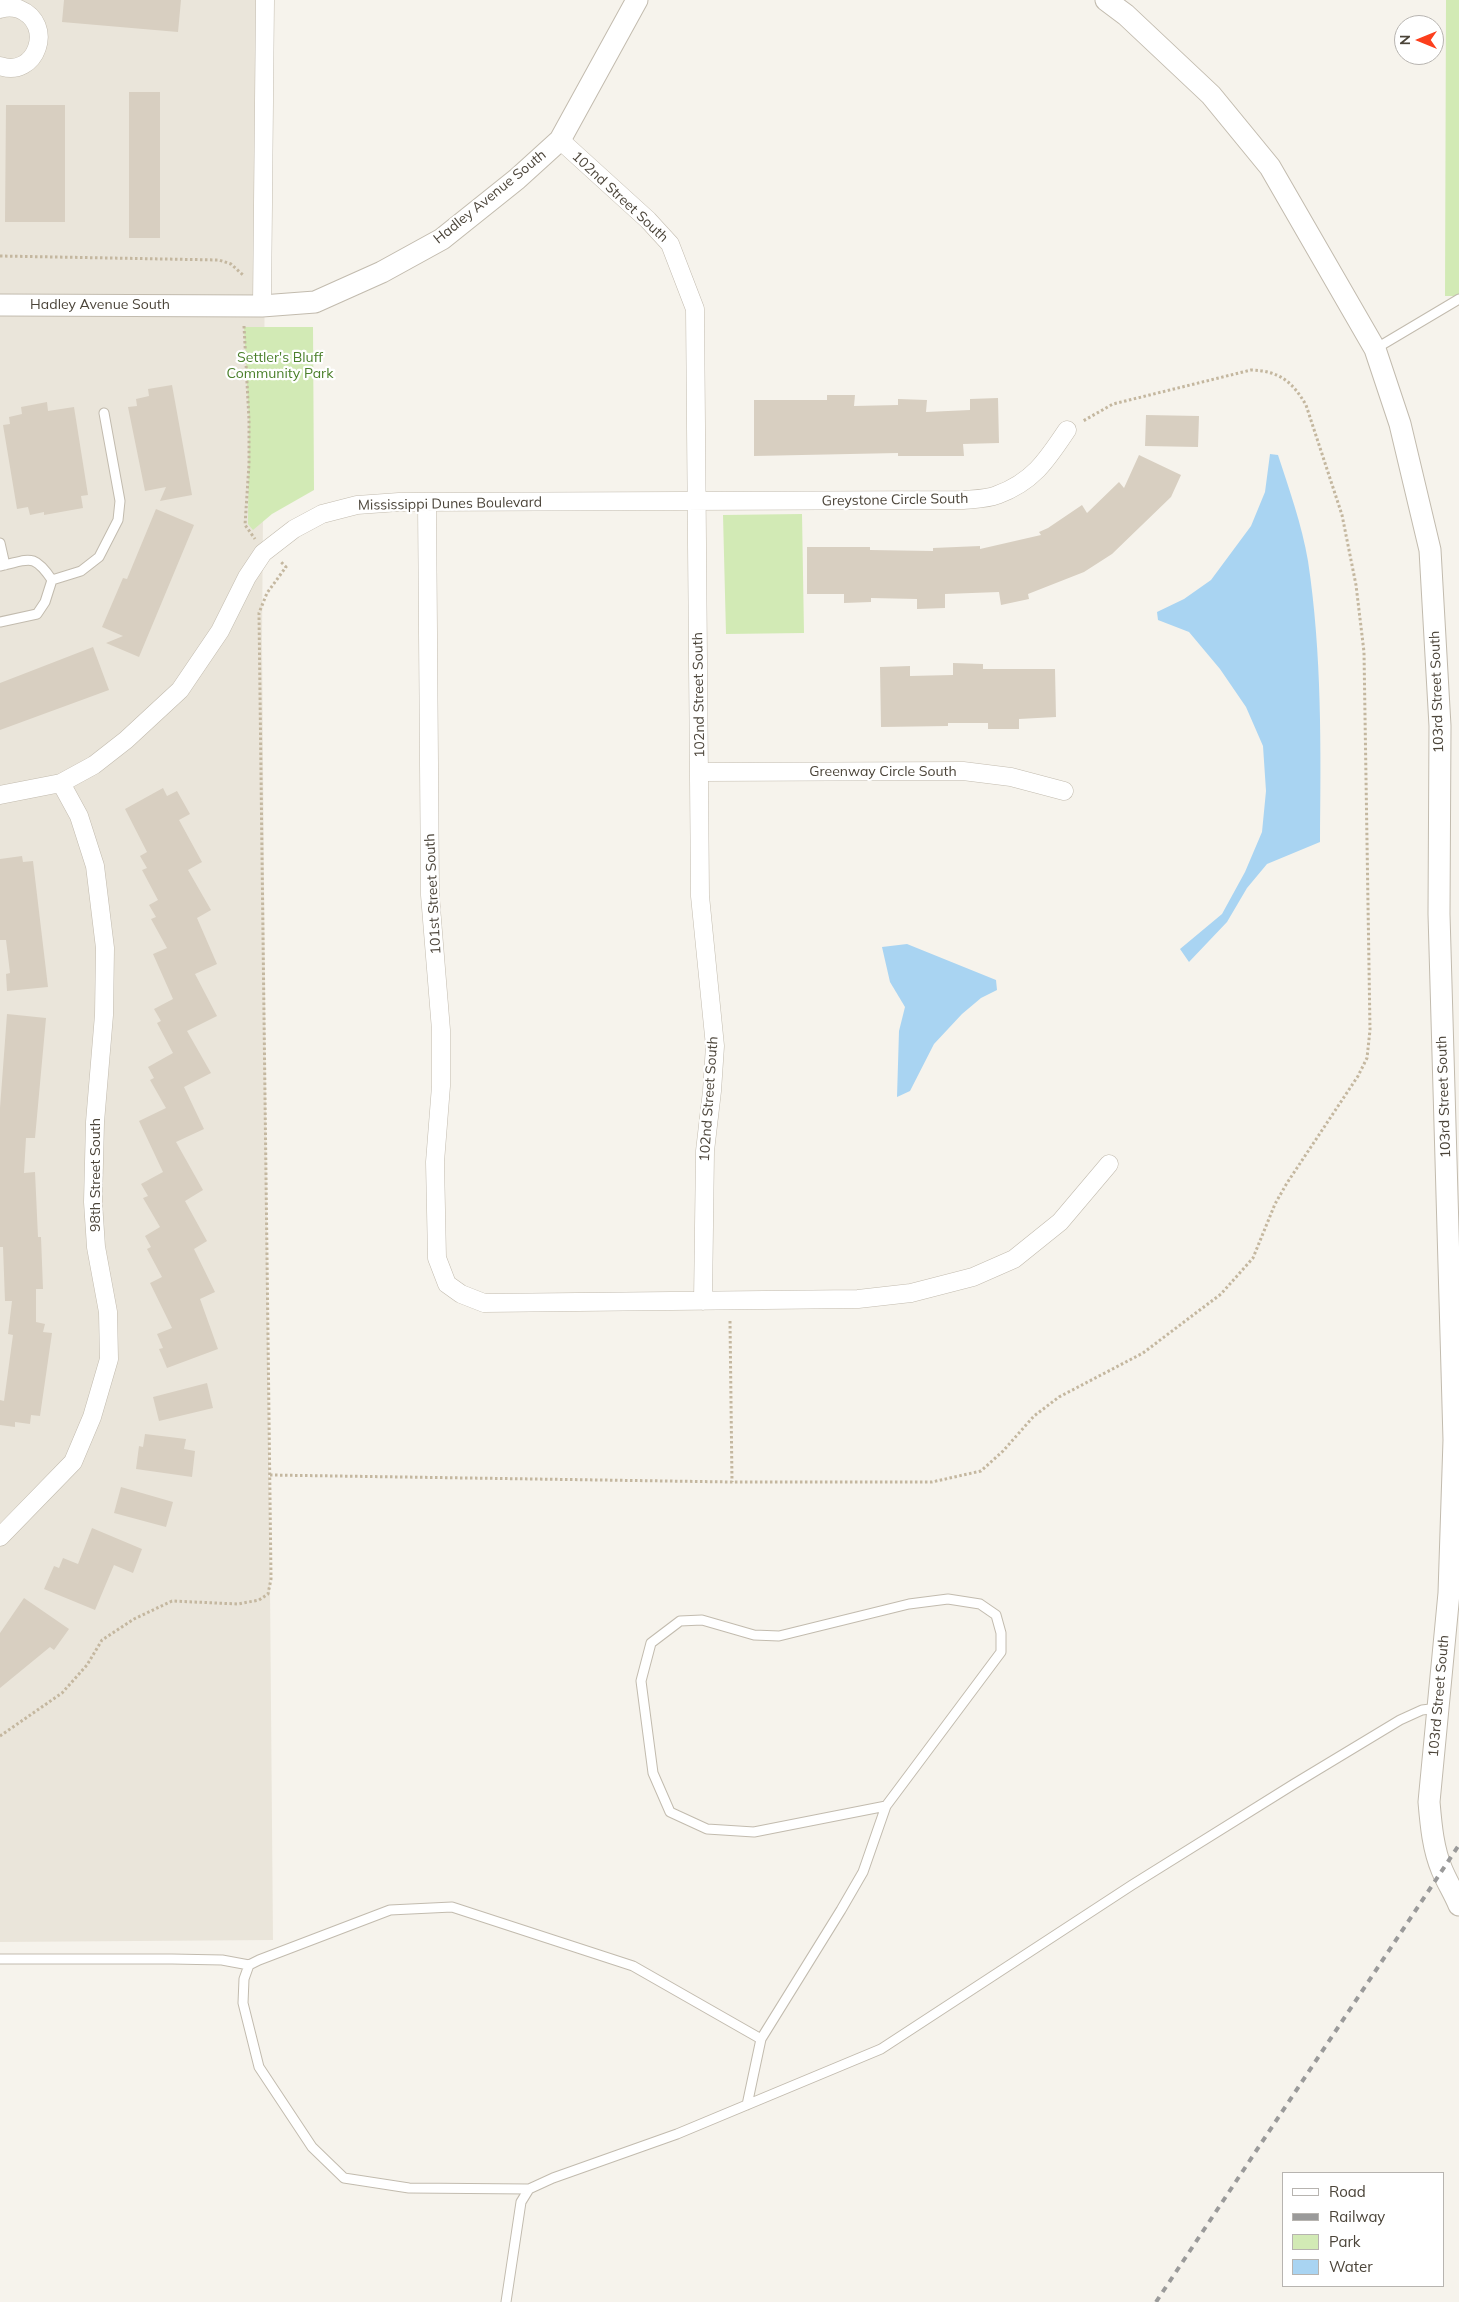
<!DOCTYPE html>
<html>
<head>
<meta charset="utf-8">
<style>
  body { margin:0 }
  #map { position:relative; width:1459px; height:2302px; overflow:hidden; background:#f6f3ec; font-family:Mulish,sans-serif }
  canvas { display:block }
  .legend { position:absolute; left:1282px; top:2172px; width:162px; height:115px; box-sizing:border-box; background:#fff; border:1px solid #b7b4b0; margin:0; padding:6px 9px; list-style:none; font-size:15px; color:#4b4439 }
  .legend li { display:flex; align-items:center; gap:10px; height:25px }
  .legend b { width:25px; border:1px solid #b7b4b0 }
  .north { position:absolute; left:1394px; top:15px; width:50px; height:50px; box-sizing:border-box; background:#fff; border:1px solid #b7b4b0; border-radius:50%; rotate:270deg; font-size:14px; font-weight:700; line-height:20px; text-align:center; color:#4b4439 }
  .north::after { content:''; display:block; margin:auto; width:18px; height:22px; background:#fc3f1d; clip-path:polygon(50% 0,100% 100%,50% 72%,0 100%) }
</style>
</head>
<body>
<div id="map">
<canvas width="1459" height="2302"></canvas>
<ul class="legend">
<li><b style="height:6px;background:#fff"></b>Road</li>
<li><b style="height:6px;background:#9a9a9a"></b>Railway</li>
<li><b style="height:14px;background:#d2eab5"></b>Park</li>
<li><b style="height:14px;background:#a9d4f2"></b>Water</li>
</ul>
<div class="north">N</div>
</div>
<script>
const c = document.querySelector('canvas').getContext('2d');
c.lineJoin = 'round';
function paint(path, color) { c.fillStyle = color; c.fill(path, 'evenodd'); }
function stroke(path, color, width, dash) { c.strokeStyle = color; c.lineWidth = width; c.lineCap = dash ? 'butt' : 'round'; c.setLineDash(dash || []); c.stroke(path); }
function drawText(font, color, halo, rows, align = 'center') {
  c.font = font + ' Mulish,sans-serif'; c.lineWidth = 4.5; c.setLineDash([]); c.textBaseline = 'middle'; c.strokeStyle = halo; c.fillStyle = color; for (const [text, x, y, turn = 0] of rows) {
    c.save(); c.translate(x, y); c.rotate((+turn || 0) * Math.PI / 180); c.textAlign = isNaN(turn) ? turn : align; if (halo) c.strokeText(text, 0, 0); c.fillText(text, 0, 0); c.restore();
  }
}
paint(new Path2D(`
  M0 0H267L262 641 273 1940 0 1942Z`), '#eae5da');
paint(new Path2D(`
  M1446 0H1459V296H1445Z
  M244 327H313L314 490 272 514 253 530 248 524 249 420Z
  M802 514 804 633 726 634 723 515Z`), '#d2eab5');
paint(new Path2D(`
  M1270 454 1278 455C1289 489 1302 525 1308 561 1322 653 1321 749 1320 842L1267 864 1247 888 1227 922 1189 962 1180 949 1222 914 1245 872 1262 832 1266 791 1263 746 1246 707 1220 669 1189 632 1158 620 1157 612 1184 599 1211 580 1251 526 1265 492Z
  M907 944 996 980 997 990 981 998 962 1014 934 1044 910 1091 897 1097 899 1031 905 1007 890 982 882 947Z`), '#a9d4f2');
paint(new Path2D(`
  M64 0H181L178 32 62 22Z
  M129 92H160V238H129Z
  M6 105H65V222H5Z
  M172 385 192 495 160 501 166 487 145 491 128 407 137 406 136 399 149 396 148 389Z
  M827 395H855L854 406 898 405V399L927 400 926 412 970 410V399L998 398 999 443 963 444 964 456H898V453L754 456V400H827Z
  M47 402 48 411 74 407 88 495 81 496 83 508 44 515V512L30 515 28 507 17 509 3 425 10 424 9 417 22 414 21 407Z
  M1146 415 1199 416 1198 447 1145 446Z
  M1139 455 1181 475 1171 497 1112 554 1084 572 1028 594 1029 599 1001 605 999 592 945 594V608L917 609V599L871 598V602L844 603V594H807V547H870V550L933 551V548L980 546V549L1041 535 1039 532 1048 528 1082 505 1087 513 1119 482 1124 488Z
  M156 509 194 525 139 657 106 643 123 636 102 627 123 578 127 579Z
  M93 647 109 690 0 730V683Z
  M953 663 983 664V669H1055L1056 717 1019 719V729H988V723H948V726L881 727 880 667 910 666V676L953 675Z
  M163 788 167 796 177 791 190 814 179 820 202 862 188 870 211 910 197 918 217 964 195 974 217 1016 187 1031 211 1073 184 1087 204 1129 176 1142 203 1190 185 1201 207 1241 194 1249 215 1292 200 1299 218 1349 167 1368 159 1349 163 1348 157 1334 172 1328 150 1283 162 1277 147 1249 151 1247 145 1236 160 1227 143 1198 148 1196 141 1184 163 1172 139 1121 166 1108 150 1080 154 1078 148 1067 173 1053 157 1023 161 1021 154 1009 173 999 153 954 167 948 151 919 156 917 149 905 158 900 142 870 147 868 140 856 147 852 125 809Z
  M22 856 23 862 33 861 48 987 7 991 6 974 10 973 6 940H0V859Z
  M7 1014 46 1018 35 1138H26L24 1173 35 1172 38 1237H41L43 1289H36V1322L45 1324 43 1332 52 1333 40 1416 31 1415 30 1424 15 1422V1427L0 1425V1400L4 1401 13 1335 8 1334 12 1301H5L3 1247H0V1108Z
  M207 1383 213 1408 159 1421 153 1397Z
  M145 1434 186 1439 184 1449 195 1451 192 1477 136 1469 139 1446 143 1447Z
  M121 1487 173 1502 166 1527 114 1513Z
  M92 1528 142 1549 133 1573 114 1565 95 1610 44 1589 54 1566 59 1568 63 1558 78 1564Z
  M24 1598 69 1629 54 1650 50 1647 0 1688V1633Z`), '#d8cfc1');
const service = new Path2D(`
  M1375 349 1459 299
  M0 543 5 565
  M0 566C29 560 33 552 52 580
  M52 580 81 571 99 557 118 520 120 501 104 413
  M0 622 37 614 45 602 52 580
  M0 1959H172L222 1960 249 1965
  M747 2105 761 2039 841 1910 863 1872 886 1806 1001 1652V1633L996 1615 980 1604 948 1599 909 1604 779 1636 754 1635 702 1620 680 1621 651 1643 641 1681 653 1773 670 1812 707 1829 754 1832 886 1806
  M529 2189 409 2188 344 2178 312 2147 259 2067 243 2003 244 1979 249 1965 259 1960 390 1910 452 1907 633 1966 761 2039
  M506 2302 521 2202 529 2189 553 2178 677 2134 881 2049 1132 1885 1294 1784 1400 1720 1422 1710 1438 1708`);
const minor = new Path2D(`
  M0 9C6 7 13 7 19 9 56 24 36 79 0 66
  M560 140 648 220 670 244 695 309 700 896 715 1046 712 1091 705 1151 703 1301
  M262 306 265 0
  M427 502 430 895 441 1030V1086L435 1162 437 1258 447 1284 461 1294 484 1303 858 1299 911 1293 973 1277 1014 1259 1060 1222 1109 1164
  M700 772 963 771 1011 777 1064 791
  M0 795 61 783 94 765 126 740 180 690 220 631 247 577 263 553 294 529 322 514 357 505 399 502 963 500C974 499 987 499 997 495 1033 482 1047 460 1067 430
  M0 1537 73 1462 92 1417 109 1359 108 1312 96 1247 93 1202 95 1122 104 1015 105 948 95 866 79 816 61 783`);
const tertiary = new Path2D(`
  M1106 0 1126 15 1211 95 1270 167 1375 349 1400 424 1430 550 1440 726 1439 914 1454 1440 1449 1593 1429 1802C1431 1825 1433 1849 1442 1870 1447 1882 1454 1893 1459 1905
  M0 305 262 306 315 302 382 272 442 239 517 179 560 140 637 0`);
stroke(service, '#c2bbae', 11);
stroke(minor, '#c2bbae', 19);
stroke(tertiary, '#c2bbae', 23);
stroke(new Path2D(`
  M0 256 219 260 231 264 243 275
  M244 326 249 420V464L245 525 255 539
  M730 1321 732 1482
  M270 1475 732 1482H932L981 1471 1003 1451 1034 1416 1059 1397 1143 1353 1221 1294 1253 1258 1275 1204 1287 1183 1358 1076 1367 1058 1370 1030 1364 652 1356 585 1342 515 1306 405C1292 381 1279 371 1251 370L1113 404 1083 421
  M0 1736 62 1693 87 1665 102 1640 134 1619 172 1601 238 1604 259 1600 268 1594 271 1579 259 613 267 593 286 567 280 561`), '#c4b79f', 3, [2.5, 2.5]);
stroke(service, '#fff', 9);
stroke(minor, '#fff', 18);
stroke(tertiary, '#fff', 21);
stroke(new Path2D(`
  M1156 2302 1459 1845`), '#9a9a9a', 4, [6, 6]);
drawText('14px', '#4b4439', '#fff', [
  ["Hadley Avenue South",490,197,-39],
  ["102nd Street South",620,197,43],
  ["Hadley Avenue South",100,305],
  ["Greystone Circle South",895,500,-1],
  ["Mississippi Dunes Boulevard",450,504,-1],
  ["103rd Street South",1437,692,-92],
  ["102nd Street South",699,695,-91],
  ["Greenway Circle South",883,772],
  ["101st Street South",433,894,-93],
  ["103rd Street South",1444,1097,-92],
  ["102nd Street South",709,1099,-86],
  ["98th Street South",96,1175,-90],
  ["103rd Street South",1439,1696,-85]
]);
drawText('14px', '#4a7f2a', '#fff', [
  ["Settler's Bluff",280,358],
  ["Community Park",280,374]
]);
</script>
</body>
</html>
